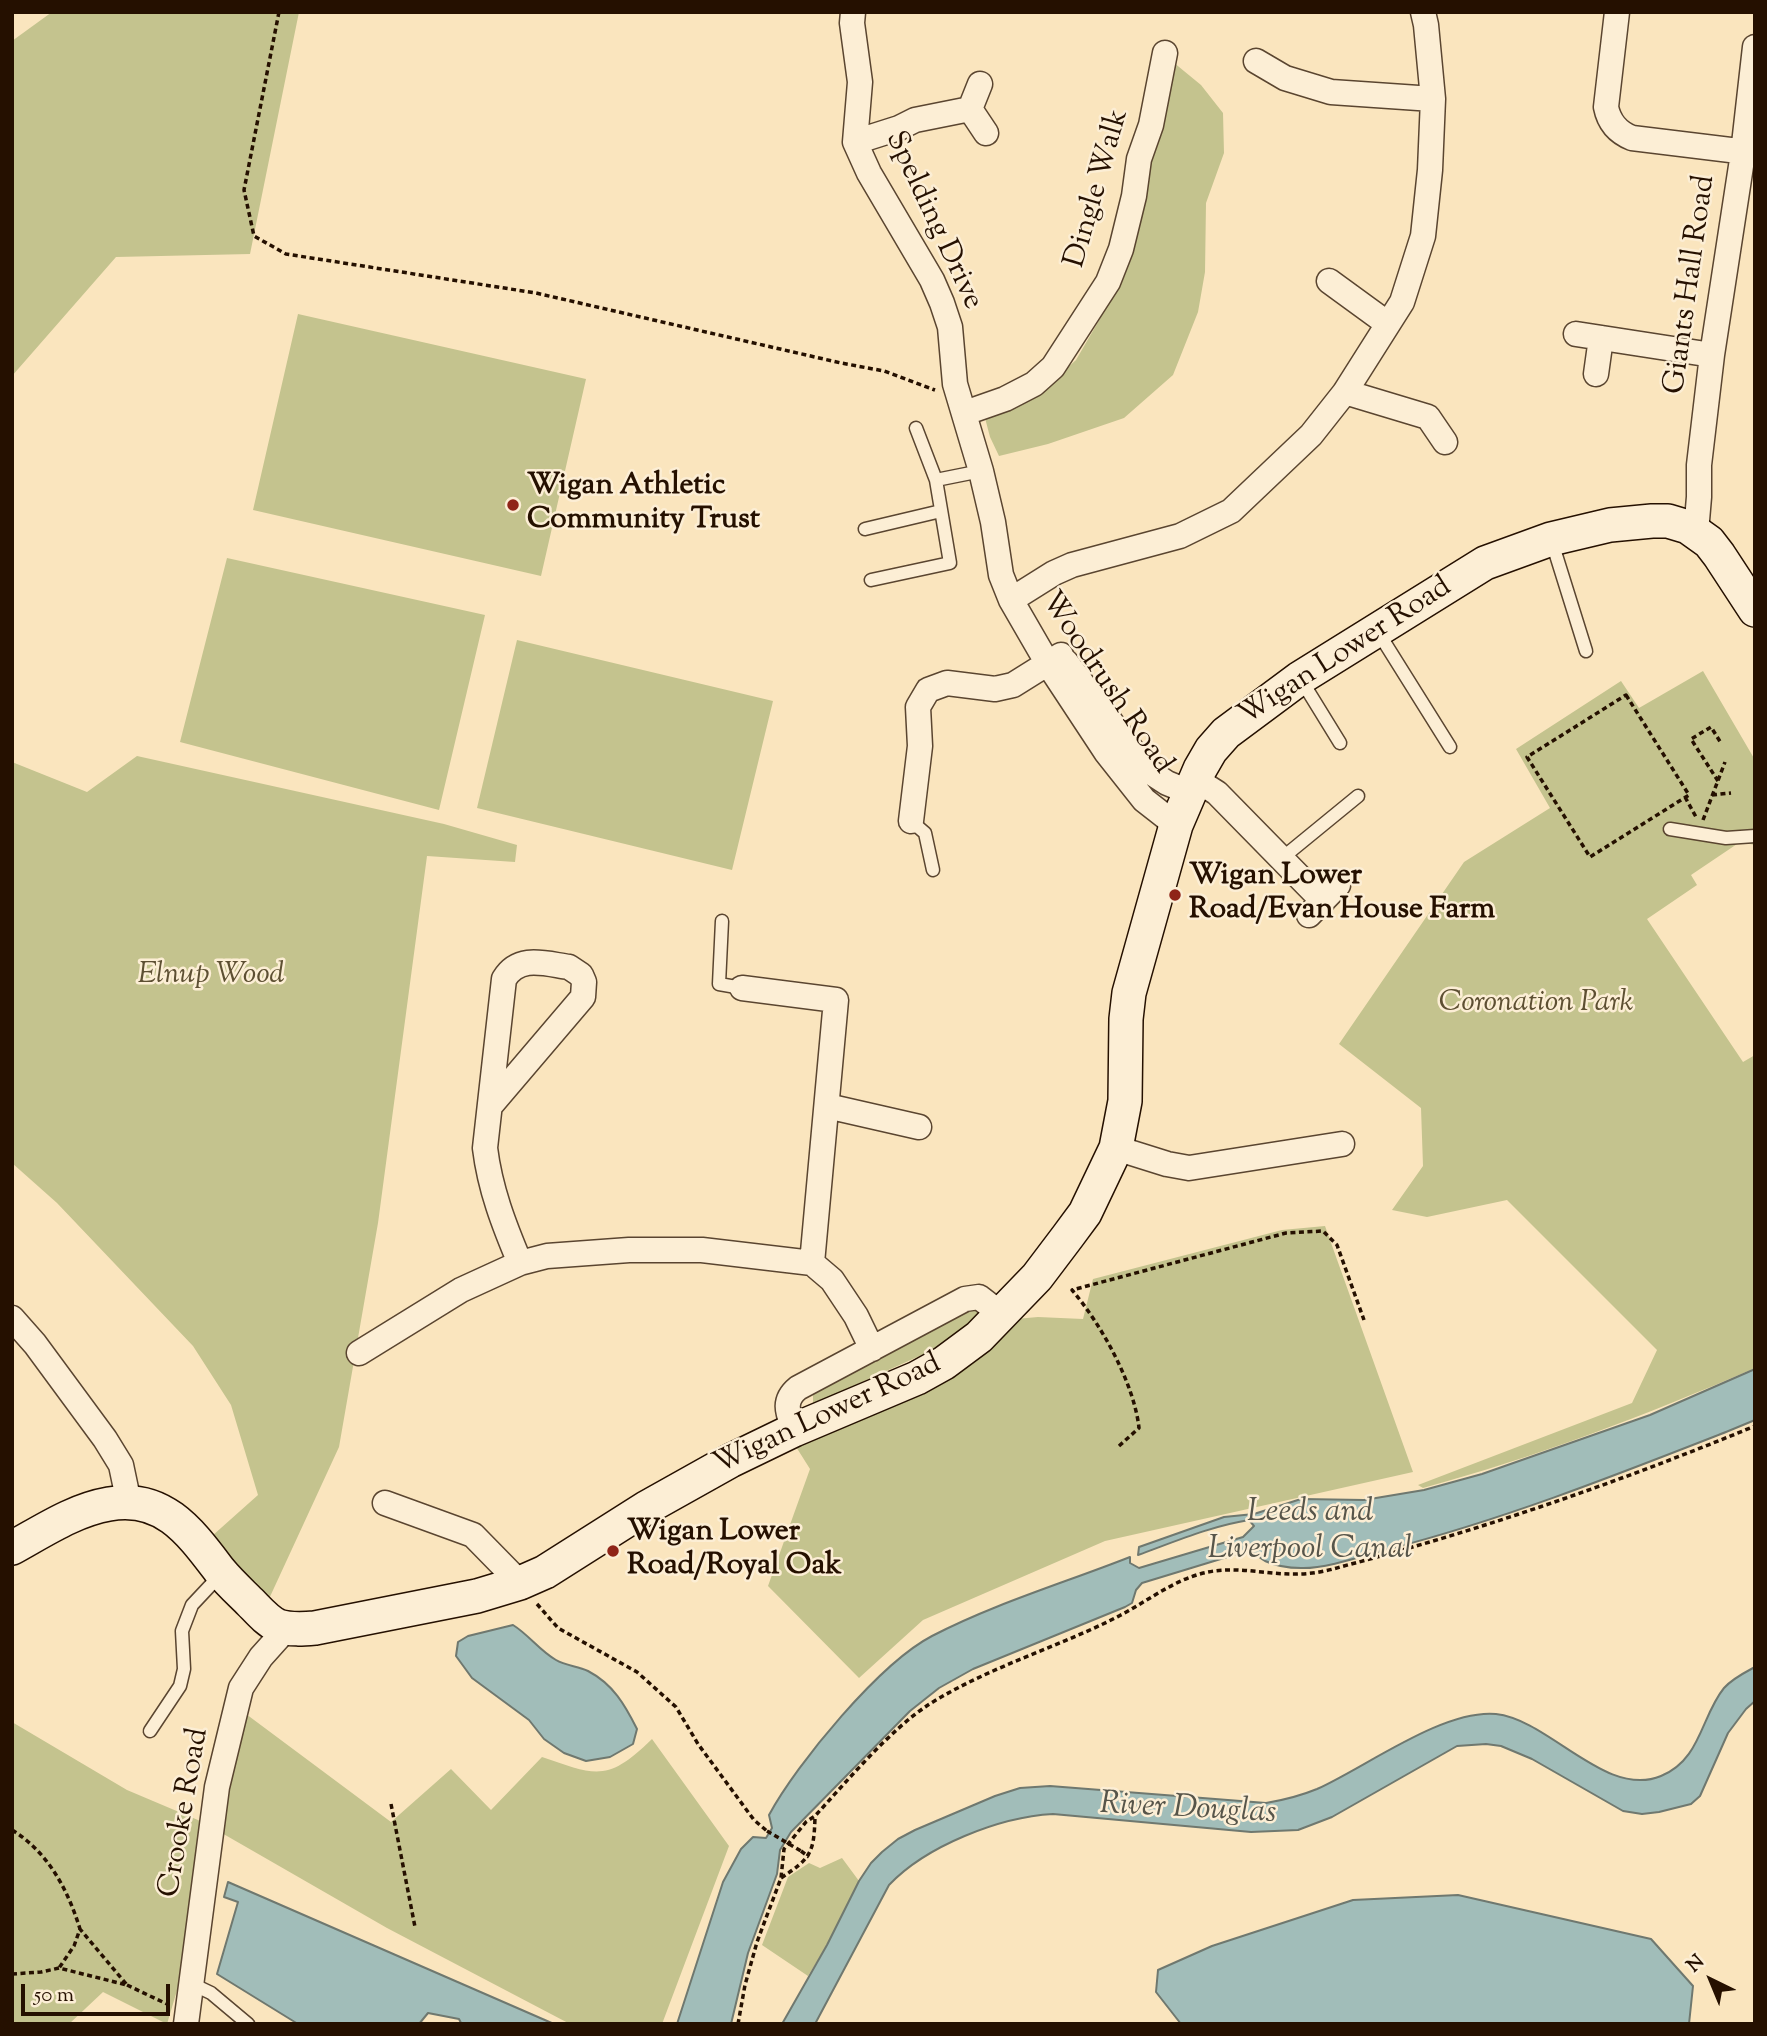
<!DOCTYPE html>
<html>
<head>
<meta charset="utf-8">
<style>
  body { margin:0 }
  #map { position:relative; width:1767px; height:2036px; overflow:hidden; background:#fae5be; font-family:"Sorts Mill Goudy",serif }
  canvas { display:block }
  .frame { position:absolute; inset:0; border:14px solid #251000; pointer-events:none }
  .north { position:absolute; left:1676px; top:1945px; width:70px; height:70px; -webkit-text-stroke:5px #fceed5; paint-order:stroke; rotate:317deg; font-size:19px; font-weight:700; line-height:28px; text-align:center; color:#251000 }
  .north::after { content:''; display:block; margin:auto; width:24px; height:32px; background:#251000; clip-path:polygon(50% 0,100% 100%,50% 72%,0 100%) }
  .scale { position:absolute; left:21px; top:1984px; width:149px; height:32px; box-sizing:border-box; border:4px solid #251000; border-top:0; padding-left:9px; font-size:21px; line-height:24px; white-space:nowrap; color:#251000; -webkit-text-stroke:5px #fceed5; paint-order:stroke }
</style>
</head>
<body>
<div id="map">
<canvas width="1767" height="2036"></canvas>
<div class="frame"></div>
<div class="north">N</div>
<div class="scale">50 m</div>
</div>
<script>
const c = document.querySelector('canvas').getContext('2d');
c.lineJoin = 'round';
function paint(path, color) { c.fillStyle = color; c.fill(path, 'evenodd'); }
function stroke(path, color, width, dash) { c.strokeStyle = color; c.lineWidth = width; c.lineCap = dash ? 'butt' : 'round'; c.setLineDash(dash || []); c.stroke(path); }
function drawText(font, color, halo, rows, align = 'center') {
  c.font = font + ' "Sorts Mill Goudy",serif'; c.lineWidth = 5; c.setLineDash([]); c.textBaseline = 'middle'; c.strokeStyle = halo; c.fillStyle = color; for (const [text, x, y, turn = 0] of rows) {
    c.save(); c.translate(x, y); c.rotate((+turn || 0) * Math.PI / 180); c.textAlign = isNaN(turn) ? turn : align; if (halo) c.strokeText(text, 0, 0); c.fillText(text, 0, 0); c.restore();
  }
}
paint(new Path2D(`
  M52 12H299L250 254 116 257 12 376V41Z
  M1173 62 1201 85 1223 113 1224 153 1206 203 1205 272 1198 312 1173 375 1124 418 1048 444 999 456 990 437 985 418 1065 370 1076 360 1112 298Z
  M298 314 586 379 541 576 253 510Z
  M227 558 485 615 439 810 180 742Z
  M517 640 773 701 732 870 477 808Z
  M1703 671 1755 760V845L1740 842 1691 875 1697 885 1647 919 1743 1062 1755 1055V1368C1646 1415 1537 1457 1423 1488L1418 1485 1632 1403 1657 1350 1507 1200 1427 1217 1392 1210 1423 1166 1421 1108 1339 1044 1464 862 1550 808 1516 749 1621 681 1639 708Z
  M137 756 444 824 517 845 515 862 427 856 378 1223 339 1447 268 1601 212 1536 258 1495 231 1405 193 1346 57 1203 12 1163V762L87 792Z
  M1325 1226 1413 1472 1105 1541 923 1620 859 1678 768 1586 810 1469 793 1442 1016 1319 1038 1317 1083 1319 1093 1279 1282 1230Z
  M969 1307 980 1310 963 1331 935 1349 813 1404V1391Z
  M246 1714 391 1822 451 1769 491 1810 542 1757C597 1776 608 1782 652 1739L729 1846 662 2024H570L387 1928 220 1832 232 1766Z
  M12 1722 127 1790 205 1823 178 1987 167 2024 103 1992 69 2024H12Z
  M842 1858 859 1881 827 1945 808 1976 762 1945 788 1877 809 1863 820 1868Z`), '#c4c38e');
const water = new Path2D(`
  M1755 1369V1420L1726 1432C1616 1475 1505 1519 1389 1549 1366 1555 1325 1569 1301 1568 1289 1568 1276 1566 1265 1561 1258 1557 1255 1552 1247 1551L1142 1583 1136 1590 1132 1603 1125 1607 973 1669 939 1688 910 1711 791 1832 780 1850 777 1874 748 1953 731 2024H677L723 1882 741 1849 753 1837 766 1838 772 1828 769 1815C797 1763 880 1663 932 1636 996 1603 1064 1583 1130 1557V1563L1139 1568 1243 1537 1254 1526 1249 1520C1211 1526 1174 1542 1138 1555L1139 1547 1224 1517 1254 1514 1301 1499 1364 1500 1424 1490 1482 1474 1650 1415Z
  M513 1625C529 1635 540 1651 556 1660 566 1666 578 1666 588 1671 613 1684 625 1705 637 1729L633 1744 610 1757 586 1761 564 1753 544 1739 529 1720 472 1678 456 1656 458 1642 468 1636Z
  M1755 1667V1701L1746 1709 1728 1733 1700 1796 1691 1804 1659 1812 1642 1814 1623 1811 1532 1759 1501 1746 1486 1744 1457 1746 1332 1817 1298 1830 1251 1832 1053 1814C999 1817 926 1846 889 1885L815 2024H782L827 1945 859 1881 871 1863 882 1852 898 1839 915 1830 995 1796 1020 1788 1050 1786 1266 1803C1284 1800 1300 1796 1317 1789 1366 1767 1443 1709 1496 1714 1550 1720 1606 1799 1661 1776 1701 1760 1701 1716 1724 1688 1733 1678 1744 1673 1755 1667Z
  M228 1882 554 2024H457L461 2023 459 2019 428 2013 419 2024H298L217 1974 238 1902 224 1897Z
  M1458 1895 1651 1939 1693 1986 1689 2024H1181L1156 1992 1158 1970 1212 1946 1353 1900Z`);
paint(water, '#a1bdb9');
stroke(water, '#6f786f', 2);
const service = new Path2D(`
  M916 428 936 480
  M865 529 941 511
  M1551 539 1586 651
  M871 580 950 563 936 480 981 471
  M1378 632 1450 747
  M1300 678 1340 743
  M911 821 925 833 933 870
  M1670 829 1726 838 1755 836
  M1281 859 1358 796
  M722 921 719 984 742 988
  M150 1731 180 1686 184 1669 182 1631 192 1605 222 1573
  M192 1984 211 1993 248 2024`);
const minor = new Path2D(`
  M853 12 852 23 860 82 855 142 869 173 932 280 942 303 950 327 955 384 981 471 993 522 1001 575 1011 600 1048 664 1106 752 1144 800 1176 825
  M1617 12 1606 107C1609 122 1617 132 1632 138L1755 153
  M1256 61 1285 78 1331 92 1433 99
  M970 109 980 84
  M855 142 899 128 915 120 970 109 986 133
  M1329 281 1388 324
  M1576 334 1712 355
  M1596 374 1601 338
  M1345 392 1428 417 1445 442
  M965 413 1005 399 1034 384 1053 367 1108 282 1121 249 1134 196 1139 159 1151 125 1165 53
  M1696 532 1699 497V465L1712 355 1743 153 1755 47
  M1011 600 1054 573 1072 565 1180 536 1231 511 1311 435 1345 392 1402 302 1423 236 1430 170 1433 99 1426 25 1423 12
  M1066 662 1147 770 1167 783 1189 792
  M1195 779 1217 793 1323 901
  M911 821 920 746 918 707 928 690 947 683 995 689 1013 685 1061 655
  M1309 915 1338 885
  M742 988 836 1000 812 1263
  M491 1105 583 997 584 982 581 975 569 967C546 964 519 954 504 979L485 1148C490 1189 504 1225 520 1263
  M827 1106 919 1127
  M1116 1148 1167 1164 1189 1168 1342 1144
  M12 1318 35 1344 105 1439 121 1465 129 1503
  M359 1353 461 1290 520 1263 547 1256 629 1250H702L812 1263 832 1280 856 1316 872 1349
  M794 1430C788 1413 782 1401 798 1388L965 1299 979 1297 1001 1314
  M385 1503 473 1535 520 1583
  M186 2024 217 1787 241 1688 261 1657 287 1628`);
const secondary = new Path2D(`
  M12 1548C43 1531 74 1510 109 1504 164 1494 191 1533 220 1571 229 1582 240 1592 250 1602 258 1610 267 1621 278 1626 290 1630 303 1629 315 1628L477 1596 520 1583 545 1572 646 1508 730 1461 794 1430 917 1378 944 1363 979 1337 1037 1277 1068 1236 1085 1213 1116 1148 1125 1101 1126 1019 1129 993 1176 825 1200 769 1211 750 1226 733 1300 678 1485 563 1551 539 1610 525 1652 521H1668L1688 527 1709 542 1719 555 1755 610`);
stroke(service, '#5a4530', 15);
stroke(minor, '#5a4530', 27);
stroke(secondary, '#251000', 36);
stroke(new Path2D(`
  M279 12 244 190 254 236 286 254 536 293 841 363 884 371 935 390
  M1626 695 1689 795 1590 857 1527 757Z
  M1718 781 1691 739 1711 727 1721 743
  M1712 795 1731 793
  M1685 797 1696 817
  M1703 820 1725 762
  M1119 1446 1139 1428C1134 1383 1101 1324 1072 1290L1286 1233 1323 1231 1337 1245 1364 1320
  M537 1604 558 1628 637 1672 676 1707 698 1744 754 1820 767 1831
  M391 1804 415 1927
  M12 1830C48 1852 68 1890 80 1929
  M801 1851 809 1857
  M781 1878C811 1858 814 1853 815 1817
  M12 1974 41 1972 59 1968 127 1985 80 1929 74 1946 59 1968
  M127 1985 169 2005
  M738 2024 745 1985 757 1942 781 1878 784 1849 806 1822 815 1816C846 1782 890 1730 928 1705 988 1667 1057 1648 1119 1616 1150 1600 1178 1576 1214 1571 1242 1567 1270 1575 1298 1574 1312 1574 1327 1571 1340 1567 1482 1530 1619 1482 1755 1426`), '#251000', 3.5, [5, 3.5]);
stroke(service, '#fceed5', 12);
stroke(minor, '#fceed5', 24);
stroke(secondary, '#fceed5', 33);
stroke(new Path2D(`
  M767 1831 801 1851`), '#251000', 3.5, [5, 3.5]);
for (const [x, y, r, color] of [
  [513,505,7,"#8f2418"],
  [1175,895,7,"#8f2418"],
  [613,1551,7,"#8f2418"]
]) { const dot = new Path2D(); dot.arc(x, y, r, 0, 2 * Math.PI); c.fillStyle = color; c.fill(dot); stroke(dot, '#fceed5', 2.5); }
drawText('30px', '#251000', '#fceed5', [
  ["Dingle Walk",1099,189,-74],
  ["Spelding Drive",932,221,65],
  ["Giants Hall Road",1692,285,-82],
  ["Wigan Lower Road",1346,653,-33],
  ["Woodrush Road",1105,684,56],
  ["Wigan Lower Road",828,1416,-25],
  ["Crooke Road",186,1813,-80]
]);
drawText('bold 30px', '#251000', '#fceed5', [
  ["Wigan Athletic",527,488],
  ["Community Trust",527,522],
  ["Wigan Lower",1189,878],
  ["Road/Evan House Farm",1189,912],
  ["Wigan Lower",627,1534],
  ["Road/Royal Oak",627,1568]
], 'left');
drawText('italic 30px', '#5d4f32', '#fceed5', [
  ["Elnup Wood",211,977],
  ["Coronation Park",1536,1005]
]);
drawText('italic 32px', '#57554a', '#fceed5', [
  ["Leeds and",1310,1515],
  ["Liverpool Canal",1310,1552],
  ["River Douglas",1188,1811,3]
]);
</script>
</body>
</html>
